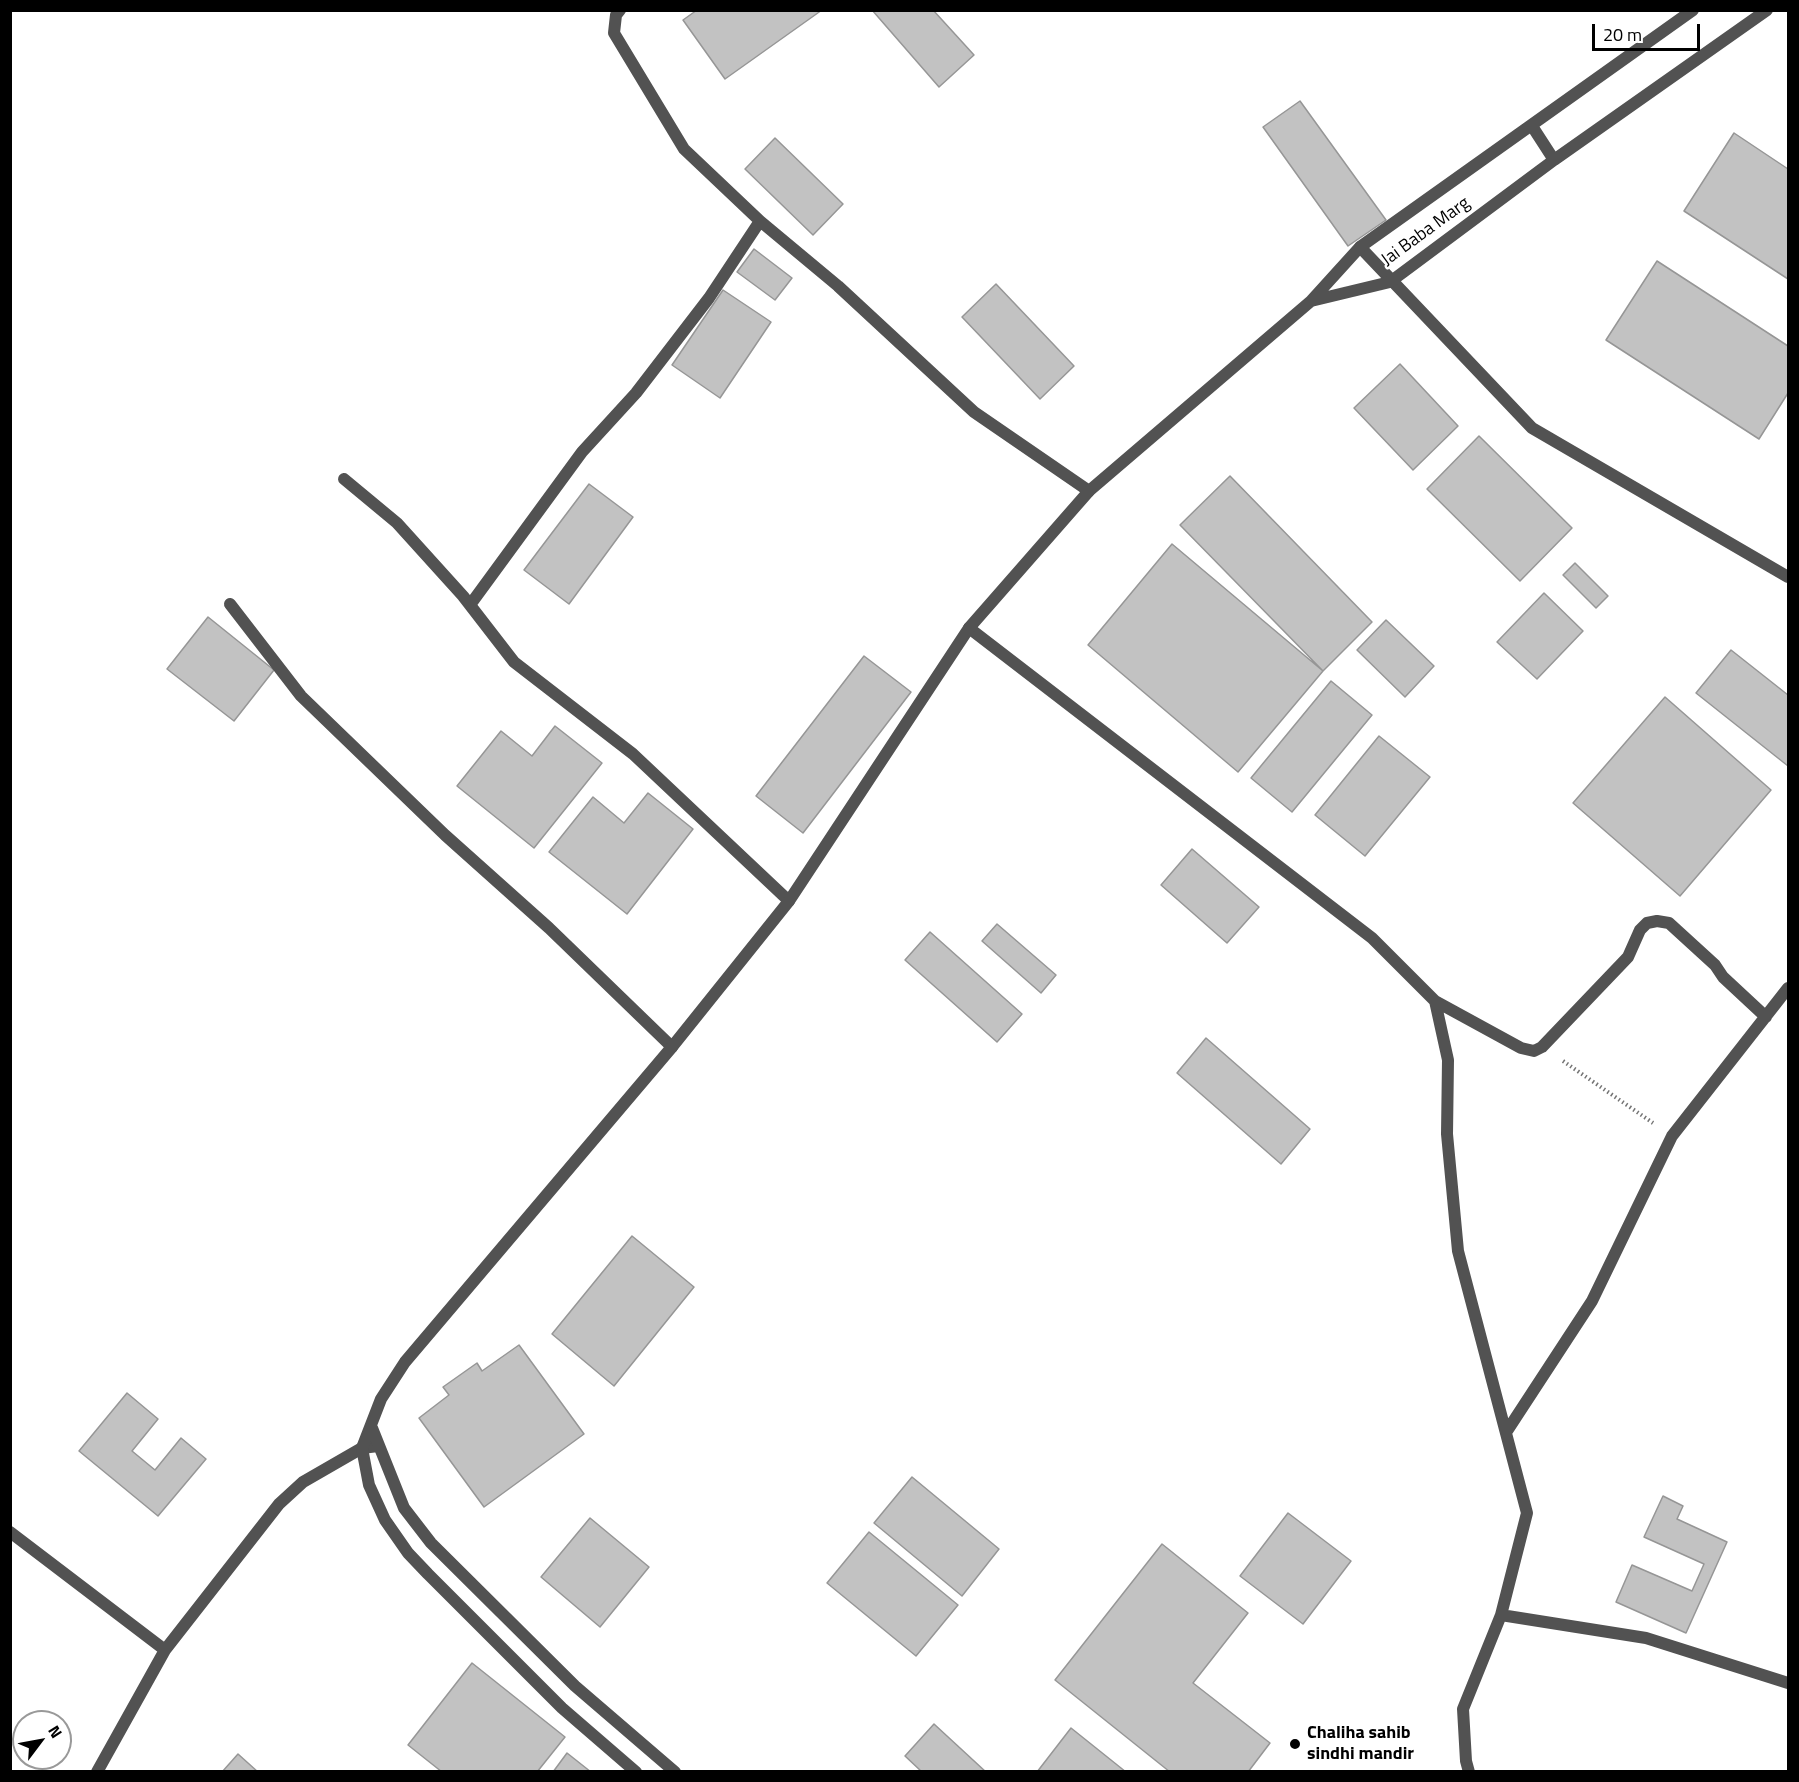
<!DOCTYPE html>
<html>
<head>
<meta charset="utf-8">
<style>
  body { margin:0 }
  #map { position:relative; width:1799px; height:1782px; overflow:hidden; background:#fff; font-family:"Titillium Web",sans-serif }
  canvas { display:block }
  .frame { position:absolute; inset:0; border:12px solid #000; pointer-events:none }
  .north { position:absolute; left:12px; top:1710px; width:60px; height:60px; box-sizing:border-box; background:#fff; border:2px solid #999; border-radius:50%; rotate:58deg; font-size:16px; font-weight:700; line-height:24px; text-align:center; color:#000 }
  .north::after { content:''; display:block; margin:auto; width:21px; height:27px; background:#000; clip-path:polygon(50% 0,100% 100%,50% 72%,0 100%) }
  .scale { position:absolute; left:1592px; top:24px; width:108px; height:27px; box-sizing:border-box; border:3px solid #000; border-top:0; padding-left:8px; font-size:18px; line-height:21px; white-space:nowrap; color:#000; -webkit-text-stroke:4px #fff; paint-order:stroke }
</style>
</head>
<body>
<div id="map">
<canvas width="1799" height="1782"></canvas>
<div class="frame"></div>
<div class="north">N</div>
<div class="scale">20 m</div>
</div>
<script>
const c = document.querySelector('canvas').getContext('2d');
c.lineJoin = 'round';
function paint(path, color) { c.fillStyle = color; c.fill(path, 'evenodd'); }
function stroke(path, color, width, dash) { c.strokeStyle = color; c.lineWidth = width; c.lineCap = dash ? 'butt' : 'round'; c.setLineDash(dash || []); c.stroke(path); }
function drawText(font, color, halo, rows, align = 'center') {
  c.font = font + ' "Titillium Web",sans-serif'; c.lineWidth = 4.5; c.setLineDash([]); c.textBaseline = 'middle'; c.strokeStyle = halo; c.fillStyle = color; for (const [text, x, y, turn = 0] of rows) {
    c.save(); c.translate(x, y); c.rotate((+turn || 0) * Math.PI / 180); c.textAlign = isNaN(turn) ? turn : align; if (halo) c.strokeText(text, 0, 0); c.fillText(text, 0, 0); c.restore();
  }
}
const building = new Path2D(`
  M697 10H822L725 79 683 20Z
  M872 10H933L974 55 939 87Z
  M1300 101 1386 220 1348 246 1263 127Z
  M1734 133 1788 169V279L1684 211Z
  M775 138 843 204 813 235 745 169Z
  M754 249 792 278 775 300 737 272Z
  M1657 261 1788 346V393L1759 439 1606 340Z
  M996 284 1074 366 1040 399 962 317Z
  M723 290 771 322 720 398 672 365Z
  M1400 364 1458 426 1413 470 1354 408Z
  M1479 436 1572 528 1520 581 1427 489Z
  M1230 476 1372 622 1323 671 1180 525Z
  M589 484 633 517 569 604 524 570Z
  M1172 544 1323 671 1238 772 1088 645Z
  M1575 563 1608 596 1596 608 1563 575Z
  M1544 593 1583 631 1537 679 1497 642Z
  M208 617 274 670 234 721 167 669Z
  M1386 620 1434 666 1405 697 1357 650Z
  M1731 650 1788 695V766L1696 693Z
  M864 656 911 692 803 833 756 796Z
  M1331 681 1372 715 1292 812 1251 778Z
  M1665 697 1771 790 1680 896 1573 803Z
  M555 726 602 763 534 848 457 786 501 731 532 756Z
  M1379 736 1430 777 1365 856 1315 815Z
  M648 793 693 829 627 914 549 852 593 797 624 823Z
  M1192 849 1259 907 1227 943 1161 885Z
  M997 924 1056 975 1041 993 982 941Z
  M930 932 1022 1014 997 1042 905 960Z
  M1206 1038 1310 1129 1281 1164 1177 1073Z
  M632 1236 694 1287 614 1386 552 1334Z
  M519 1345 584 1434 484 1507 419 1418 449 1395 443 1387 477 1363 482 1371Z
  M127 1393 158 1419 132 1451 155 1470 181 1438 206 1459 158 1516 79 1451Z
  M912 1477 999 1549 962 1596 874 1523Z
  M1663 1496 1683 1506 1677 1519 1727 1542 1686 1633 1616 1602 1632 1565 1692 1591 1704 1564 1644 1537Z
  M1288 1513 1351 1561 1303 1624 1240 1576Z
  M590 1518 649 1567 600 1627 541 1577Z
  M869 1532 958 1605 916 1656 827 1583Z
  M1162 1544 1248 1613 1193 1683 1270 1743 1248 1772H1170L1055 1680Z
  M472 1663 565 1737 537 1772H442L408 1745Z
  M934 1724 986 1772H922L905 1756Z
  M1071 1728 1126 1772H1037Z
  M567 1753 591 1772H553Z
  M238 1754 258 1772H222Z`);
paint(building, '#c2c2c2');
stroke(building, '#969696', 1.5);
stroke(new Path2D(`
  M1563 1061 1653 1123`), '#747474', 4, [1.5, 3]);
stroke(new Path2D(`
  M620 10 616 15 614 33 684 149 760 221 838 286 974 412 1089 491
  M1360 247 1532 428 1788 577
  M344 479 397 523 463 596 514 662 633 754 789 901
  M230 604 301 696 445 835 549 928 672 1047
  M470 605 582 452 636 393 709 298 760 221
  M969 628 1372 938 1435 1001 1448 1060 1447 1134 1458 1251 1527 1513 1501 1615 1463 1709 1466 1761 1469 1772
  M1435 1001 1521 1048 1534 1051 1542 1047 1628 957 1640 930 1647 923 1657 921 1669 923 1715 965 1723 977 1766 1017
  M1507 1431 1592 1301 1672 1136 1788 988
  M10 1532 165 1650
  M1501 1615 1646 1638 1788 1683
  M97 1772 165 1650 279 1504 303 1482 362 1448 378 1446`), '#525252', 12);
stroke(new Path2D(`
  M1532 126 1554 160
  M1311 301 1390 282 1554 160 1767 10
  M372 1428 404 1508 431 1543 575 1686 675 1772
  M636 1772 562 1708 428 1574 408 1553 385 1520 369 1485 362 1448 381 1399 405 1362 672 1047 789 901 969 628 1089 491 1311 301 1360 247 1693 10`), '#525252', 12);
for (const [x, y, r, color] of [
  [1295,1744,6,"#000"]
]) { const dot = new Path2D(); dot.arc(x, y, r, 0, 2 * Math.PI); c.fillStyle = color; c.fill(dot); stroke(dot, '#fff', 2); }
drawText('18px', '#000', '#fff', [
  ["Jai Baba Marg",1426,232,-36]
]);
drawText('bold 18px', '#000', '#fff', [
  ["Chaliha sahib",1307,1734],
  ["sindhi mandir",1307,1755]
], 'left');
</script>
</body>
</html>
